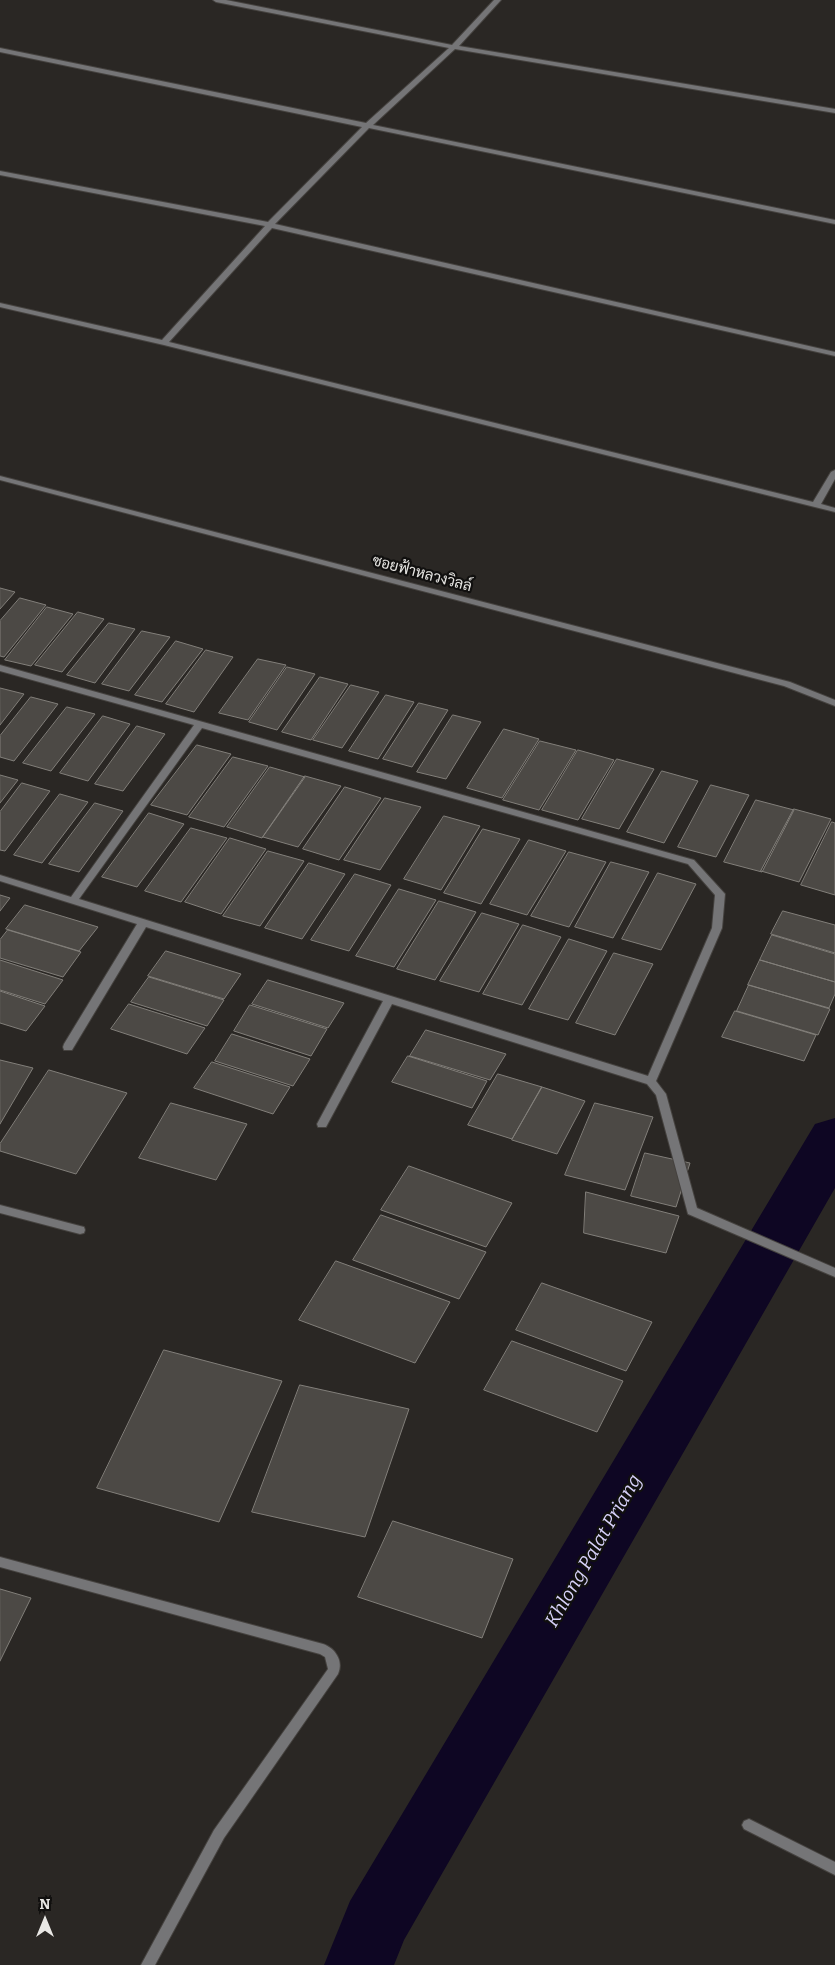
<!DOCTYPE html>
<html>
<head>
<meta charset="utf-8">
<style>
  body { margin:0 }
  #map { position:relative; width:835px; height:1965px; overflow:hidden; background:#2a2724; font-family:Bitter,serif }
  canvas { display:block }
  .north { position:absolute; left:20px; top:1895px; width:50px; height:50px; -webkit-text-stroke:4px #11100f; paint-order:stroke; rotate:0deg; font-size:14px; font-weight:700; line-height:20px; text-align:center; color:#e8e7e4 }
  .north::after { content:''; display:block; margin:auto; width:18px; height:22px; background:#e8e7e4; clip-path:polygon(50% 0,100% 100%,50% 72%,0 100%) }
</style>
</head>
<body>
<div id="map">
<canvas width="835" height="1965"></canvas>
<div class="north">N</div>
</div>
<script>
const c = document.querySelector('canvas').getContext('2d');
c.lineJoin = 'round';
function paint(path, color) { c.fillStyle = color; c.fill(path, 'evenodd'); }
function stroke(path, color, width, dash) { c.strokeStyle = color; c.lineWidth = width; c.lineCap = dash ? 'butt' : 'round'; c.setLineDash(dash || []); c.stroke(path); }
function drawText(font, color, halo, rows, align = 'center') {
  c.font = font + ' Bitter,Sarabun,serif'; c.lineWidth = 4.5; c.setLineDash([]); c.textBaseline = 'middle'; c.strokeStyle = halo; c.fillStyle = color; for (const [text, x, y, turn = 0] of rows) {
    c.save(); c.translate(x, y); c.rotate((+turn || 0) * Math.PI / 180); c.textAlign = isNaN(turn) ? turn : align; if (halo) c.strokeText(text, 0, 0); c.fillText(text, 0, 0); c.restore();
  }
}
paint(new Path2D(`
  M835 1118V1188L404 1940 394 1965H324L350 1901 815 1124Z`), '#0e0623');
const building = new Path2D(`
  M0 588 15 592 0 609Z
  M20 598 46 605 4 657 0 656V621Z
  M47 607 73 614 31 666 5 660Z
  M78 612 104 619 62 672 35 665Z
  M109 623 135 629 95 683 67 675Z
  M142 631 170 637 129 691 102 684Z
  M176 641 203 649 162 702 135 695Z
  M206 650 233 657 194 712 166 704Z
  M258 659 286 665 248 720 219 713Z
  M287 667 315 674 277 730 249 722Z
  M320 677 348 684 311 740 282 732Z
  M351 685 379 692 342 748 313 740Z
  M0 688 24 694 0 725Z
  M386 695 414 702 378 759 349 751Z
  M31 697 58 704 14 761 0 757V736Z
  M419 703 448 710 412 767 383 759Z
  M67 707 95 714 51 771 23 763Z
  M453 715 481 722 446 779 417 772Z
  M103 716 130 724 88 781 60 773Z
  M137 726 165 734 123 791 95 784Z
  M504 729 539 739 502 798 467 788Z
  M540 741 576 750 539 810 503 800Z
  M197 745 231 754 187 815 151 805Z
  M578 750 614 760 578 820 542 810Z
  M233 757 268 766 224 827 189 817Z
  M617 759 654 769 619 829 582 819Z
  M270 767 305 777 262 838 227 827Z
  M662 771 698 781 664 843 627 832Z
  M0 775 18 780 0 803Z
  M305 776 341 786 298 847 263 837Z
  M22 783 50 791 5 851 0 850V812Z
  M711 785 749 795 716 857 678 847Z
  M345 787 381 798 339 860 303 849Z
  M60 794 88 802 42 863 14 855Z
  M385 798 421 807 380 870 344 860Z
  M756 800 794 810 762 872 724 862Z
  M95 803 123 811 79 872 49 864Z
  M794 809 831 819 799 882 761 871Z
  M149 813 184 824 137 887 102 877Z
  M444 816 480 826 441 890 404 879Z
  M832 822 835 823V895L801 885Z
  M191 828 227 838 181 902 145 891Z
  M483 829 520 839 481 904 444 893Z
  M230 838 266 849 221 914 185 902Z
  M529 840 566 851 527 915 490 904Z
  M268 851 304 861 260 926 223 916Z
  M569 852 606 862 569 927 531 916Z
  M611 862 649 872 613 938 575 927Z
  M309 863 345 874 302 939 265 928Z
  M658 873 696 884 661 950 622 939Z
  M355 874 391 885 349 951 311 940Z
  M399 889 436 900 394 967 356 956Z
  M0 895 10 898 0 911Z
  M439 901 476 912 435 980 397 969Z
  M25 905 98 927 79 951 6 929Z
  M783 911 835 925V953L771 934Z
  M482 913 519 924 479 992 440 981Z
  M523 925 561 937 522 1005 483 994Z
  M8 930 81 952 63 977 0 958V940Z
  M772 935 835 954V982L760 960Z
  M569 939 607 951 568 1020 529 1009Z
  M166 951 241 974 224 999 148 976Z
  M614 953 653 964 615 1035 576 1023Z
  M0 960 63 980 45 1004 0 990Z
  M760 960 835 982V994L829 1008 748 985Z
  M149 977 224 1000 207 1026 131 1002Z
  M268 980 344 1003 328 1028 252 1004Z
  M749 985 830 1009 818 1035 737 1011Z
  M0 991 45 1006 26 1031 0 1023Z
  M129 1004 205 1028 187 1054 111 1029Z
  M250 1005 327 1029 311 1056 234 1031Z
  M735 1011 816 1035 804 1061 722 1037Z
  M426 1030 506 1054 490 1080 410 1056Z
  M232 1034 310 1059 293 1086 215 1061Z
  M408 1056 487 1081 472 1108 392 1082Z
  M0 1060 33 1068 0 1124Z
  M212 1062 290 1087 273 1114 194 1088Z
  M49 1070 127 1093 76 1174 0 1151V1144Z
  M498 1074 542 1087 512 1139 468 1125Z
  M542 1087 585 1101 557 1154 512 1140Z
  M171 1103 247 1124 216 1180 139 1158Z
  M595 1103 653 1117 625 1190 565 1175Z
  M645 1153 690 1163 676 1207 631 1196Z
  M409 1166 512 1203 486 1247 381 1210Z
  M586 1192 679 1216 666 1253 584 1233Z
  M381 1215 486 1252 459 1299 353 1260Z
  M336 1261 450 1302 415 1363 299 1320Z
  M542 1283 652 1322 626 1371 516 1330Z
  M512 1341 623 1381 597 1432 484 1390Z
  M164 1350 282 1381 219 1522 97 1488Z
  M300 1385 409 1409 365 1537 252 1512Z
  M393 1521 513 1559 482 1638 358 1597Z
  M0 1589 31 1598 0 1661Z`);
paint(building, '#4c4945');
stroke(building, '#827f7a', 1);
const service = new Path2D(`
  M749 1819 835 1862V1875L744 1829 742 1825 744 1821Z`);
const minor = new Path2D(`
  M213 0H226L452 45 494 0H501L459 46 835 109V113L455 49 373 125 835 220V224L369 128 275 224 835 352V356L272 228 169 342 813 502 831 472 835 470V479L821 504 835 508V512L164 345 0 307V303L162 340 265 226 0 175V171L268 222 362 127 0 52V48L366 123 449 48 216 2Z
  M0 476 790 682 835 700V706L784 686 0 480Z
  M0 665 694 860 725 894 722 928 656 1081 666 1094 697 1208 835 1268V1277L688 1214 656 1095 647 1084 392 1004 326 1127H318L317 1124 383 1001 146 927 72 1050H64L63 1047 64 1044 137 924 0 881V875L71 897 194 725 0 671ZM202 728 688 864 715 895 712 928 648 1076 79 899Z
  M0 1205 80 1226 84 1227 85 1230 84 1233 80 1234 0 1213Z
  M0 1557 323 1644C335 1648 344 1661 338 1674L224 1838 155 1965H141L214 1830 328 1669 325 1657 320 1654 0 1567Z`);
stroke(service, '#45423f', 2);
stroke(minor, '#45423f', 2);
paint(service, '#757577');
paint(minor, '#757577');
drawText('15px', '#e8e7e4', '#11100f', [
  ["ซอยฟ้าหลวงวิลล์",422,574,15]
]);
drawText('italic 19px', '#d7d1f9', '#11100f', [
  ["Khlong Palat Priang",594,1551,-60]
]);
</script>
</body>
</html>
